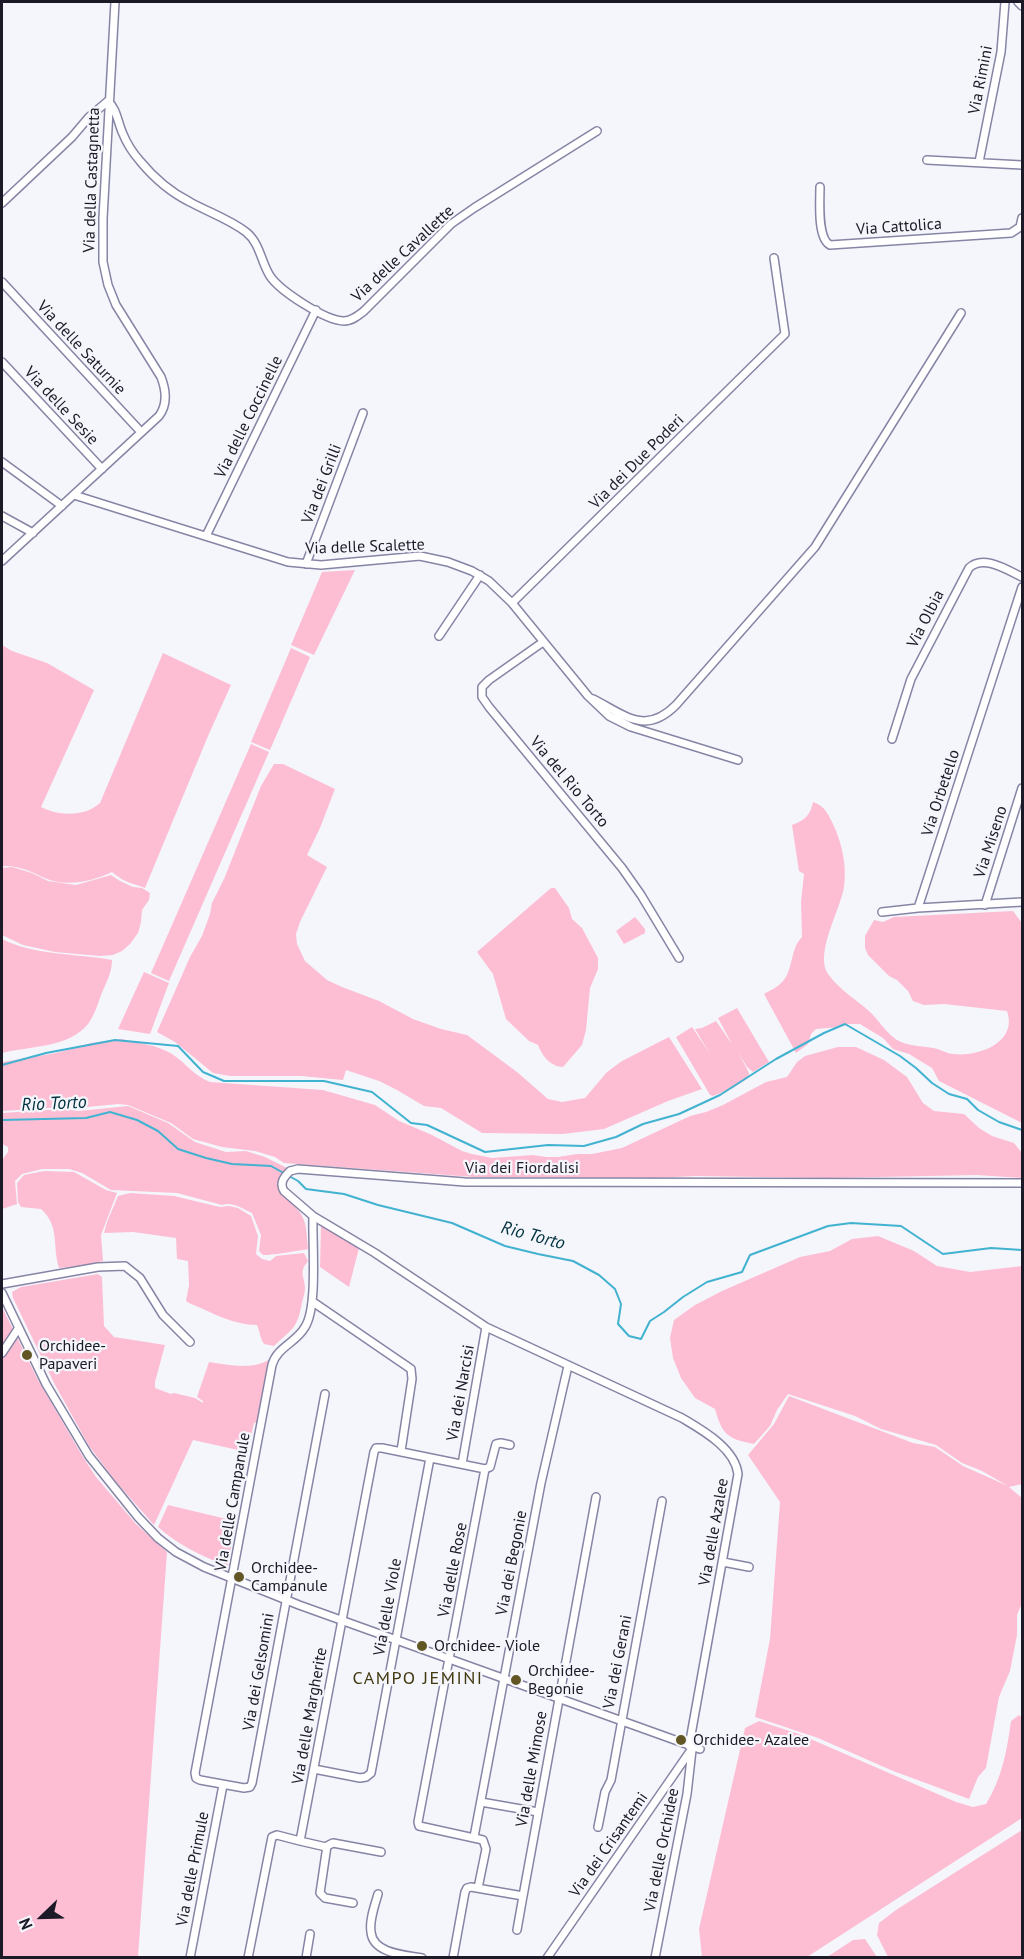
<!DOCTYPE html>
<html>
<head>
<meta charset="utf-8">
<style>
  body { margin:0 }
  #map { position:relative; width:1024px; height:1959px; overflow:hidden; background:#f5f5fc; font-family:"PT Sans",sans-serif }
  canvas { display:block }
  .frame { position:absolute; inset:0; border:3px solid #1b1a26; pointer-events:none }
  .north { position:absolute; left:12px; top:1887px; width:60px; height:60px; -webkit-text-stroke:4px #f5f5fc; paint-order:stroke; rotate:247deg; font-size:16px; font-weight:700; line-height:24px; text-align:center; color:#1b1a26 }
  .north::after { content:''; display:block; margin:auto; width:21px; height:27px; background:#1b1a26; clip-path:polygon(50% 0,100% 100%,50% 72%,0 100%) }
</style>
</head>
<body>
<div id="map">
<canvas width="1024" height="1959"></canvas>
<div class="frame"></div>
<div class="north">N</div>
</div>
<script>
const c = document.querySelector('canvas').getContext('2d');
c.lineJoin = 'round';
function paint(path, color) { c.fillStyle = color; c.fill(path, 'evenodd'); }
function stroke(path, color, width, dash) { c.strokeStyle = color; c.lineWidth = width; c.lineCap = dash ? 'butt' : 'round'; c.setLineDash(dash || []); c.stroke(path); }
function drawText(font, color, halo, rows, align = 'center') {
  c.font = font + ' "PT Sans",sans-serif'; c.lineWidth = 4.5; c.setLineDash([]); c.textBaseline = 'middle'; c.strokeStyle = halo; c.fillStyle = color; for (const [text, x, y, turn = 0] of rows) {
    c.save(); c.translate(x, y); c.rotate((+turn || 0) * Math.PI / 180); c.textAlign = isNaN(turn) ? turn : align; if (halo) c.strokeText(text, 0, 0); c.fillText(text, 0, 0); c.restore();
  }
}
paint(new Path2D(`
  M355 570 314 655 291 645 322 572Z
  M2 645 12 651 47 663 94 690 41 807C58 816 85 817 100 803L163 653 231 685 208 736 145 888C132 883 123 882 112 872 93 881 68 887 47 879 32 872 19 865 2 866Z
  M291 648 310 657 270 750 251 742Z
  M251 744 269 752 169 981 151 973Z
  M274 764H283L335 789 320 828 307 855 327 867 300 922 296 934 297 944 305 961 327 980 342 987 379 1001 413 1019 441 1029 467 1035 517 1072 548 1099 562 1102 585 1098 607 1072 622 1061 669 1037 702 1089 668 1101 604 1129 563 1134 482 1133 441 1108 424 1106 397 1090 379 1081 346 1070 343 1080 301 1076H230L213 1073 175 1042 157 1032 190 957 202 936 210 914 212 903 224 879 261 786Z
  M813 802C825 806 828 814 833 824 842 843 847 866 844 887 841 908 814 954 828 974 839 989 855 999 869 1011 878 1019 886 1033 897 1040 907 1046 922 1046 933 1048 940 1049 947 1054 954 1054 979 1057 1018 1042 1007 1011L944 1004 924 1005 913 1001 908 991 897 980 889 976 868 955 865 948V936L874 920 883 922 894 917 1013 911 1022 923V1123L939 1081 932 1068 909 1054 893 1049 883 1038 860 1024H849L840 1027 816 1029 811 1034 808 1044 796 1053 764 994C769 991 776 988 780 984 794 973 789 950 802 937L801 902 804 874 799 871 792 825C805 820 810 816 813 802Z
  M12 867 32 873 48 881 76 885 111 875 120 881 133 887 142 888 150 893 149 900 142 910 141 922 138 933 130 944 122 951 113 955 100 956 55 952 23 945 2 935V868Z
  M551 888H555L569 908 572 919 582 928 598 958V969L590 988 586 1030 582 1045 563 1067C551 1067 542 1056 538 1045L529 1041 506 1019 493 974 477 952Z
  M635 917 645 929V933L624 944 616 931Z
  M2 939C36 956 75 953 112 960 112 973 106 983 101 995 98 1004 94 1016 88 1024 69 1048 29 1046 2 1053Z
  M144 972 169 983 150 1034 118 1029Z
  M737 1008 769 1062 753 1072 747 1067 738 1052 749 1073 748 1078 733 1088 713 1096 710 1095 676 1037 692 1027 710 1054 695 1029 702 1028 716 1021 732 1044 718 1018Z
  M122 1039C138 1043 158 1045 172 1054 187 1064 193 1075 210 1082L323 1090 375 1105 399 1121 432 1135 462 1151 472 1154 492 1158 533 1155 546 1157H558L577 1154H592L622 1148 690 1116 706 1112 723 1105 766 1082 787 1077 797 1062 805 1056 838 1047H856L884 1060 907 1077 923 1103 934 1111 964 1114 979 1128 992 1136 1014 1143 1022 1153V1178L977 1175 829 1178 696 1176 655 1178 474 1177 284 1163 275 1157 255 1151 222 1147 193 1139 171 1123 128 1105 118 1104 77 1108 65 1107 2 1111V1062L56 1053 91 1043Z
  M128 1106 168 1123 195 1142 226 1152 246 1151 265 1157 287 1168C265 1197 296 1197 304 1220 307 1229 307 1240 308 1249 304 1250 266 1256 263 1255L259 1251 261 1235 252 1213C243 1209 232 1201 222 1205L177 1193 111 1190 82 1173 69 1169H42L22 1174 15 1181 17 1204 2 1209V1160L8 1152V1147L2 1144V1113L63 1109 79 1111Z
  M44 1171 74 1172 106 1190 117 1193 101 1235 103 1261 80 1266 59 1268C52 1245 60 1226 41 1209L21 1207 18 1202 17 1183 24 1175Z
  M130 1193 174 1196 220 1207 229 1206 238 1208 251 1216 258 1236 256 1254 262 1259 270 1261 276 1256 304 1253 308 1261C298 1273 305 1277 305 1288 305 1293 303 1298 302 1303 297 1329 293 1328 274 1346L264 1344C260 1338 260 1332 257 1325 233 1325 211 1312 189 1303L186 1301 189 1285 188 1261 177 1259 176 1238 133 1232 104 1233 107 1222 118 1196Z
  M323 1224 357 1245 359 1248 349 1287 320 1267 321 1226Z
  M878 1236 914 1251 937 1266 970 1272 1022 1266V1484L1009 1487 1022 1498V1603L1017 1615V1635L1010 1671 999 1697 986 1768 978 1777 969 1799 893 1771 818 1738 755 1717 770 1639 780 1502 748 1455 774 1424 789 1396 913 1443 935 1447 963 1466 1008 1486 982 1471 962 1463 936 1445 881 1429 855 1416 788 1394 777 1410 770 1426 754 1444C727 1439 722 1434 715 1409L695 1398 681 1378 673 1358 670 1338 674 1320 695 1305 722 1291 800 1257 830 1251 852 1239Z
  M98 1274 102 1277 104 1326 114 1337 165 1345 155 1382V1388L171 1394 174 1393 195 1398 203 1403V1401L197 1397 209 1362C228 1365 251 1370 269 1360L258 1422 254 1423 247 1452 193 1440 154 1525 116 1482 89 1446 54 1383 13 1298 12 1292 21 1287Z
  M2 1307 38 1380 83 1457 96 1477 136 1524 167 1552 138 1957H2Z
  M168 1505 235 1521 228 1566C201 1556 178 1545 158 1527Z
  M1019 1715 1022 1718V1818L807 1957H702L699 1929 745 1728 759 1721 799 1734 956 1802 973 1807 986 1804C1002 1778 1007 1751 1011 1721Z
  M1022 1830V1957H888L877 1935 879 1923 896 1910Z
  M865 1939 877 1957H827L853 1940Z`), '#fdbed4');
stroke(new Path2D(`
  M2 1065 46 1053 115 1040 178 1046 203 1072 224 1081H324L372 1092 411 1123 427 1125 485 1152 548 1145 584 1146 616 1137 643 1124 679 1114 720 1095 776 1059 824 1033 845 1024 900 1056 916 1068 932 1083 949 1094 967 1099 978 1110 999 1122 1022 1130
  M2 1120 86 1118 110 1112 137 1120 158 1131 178 1149 206 1158 232 1164 271 1166 298 1181 306 1189 344 1194 378 1205 452 1223 505 1246 538 1254 573 1261 599 1275 615 1289 621 1304 618 1324 629 1336 641 1339 650 1321 664 1312 683 1297 707 1282 742 1272 750 1255 828 1226 851 1223 901 1226 943 1254 991 1248 1022 1250`), '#41b2cf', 2);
const minor = new Path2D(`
  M1018 2 1022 6
  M927 160 1022 165
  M979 162 1001 52 1005 2
  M820 187C820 202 817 238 830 245L1011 233 1020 227 1022 218
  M2 203 72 137 89 117 108 101C117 109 118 124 123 134 127 144 133 153 140 161 154 178 170 192 190 202 208 212 229 219 246 232 260 243 261 262 270 276 280 291 326 321 344 321 352 321 359 315 364 311L451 224 474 208 597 131
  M2 282 141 432
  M2 362 102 469
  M2 462 62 506
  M74 495 288 562 321 565 420 556 448 562 472 571 489 581 512 603 588 696 609 716 631 727 738 760
  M2 516 33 533
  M206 536 316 310
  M2 561 159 416C168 404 166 390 161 377L116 305 108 285 103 262V218L115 2
  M306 564 363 413
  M1022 587 918 908 1022 902
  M512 603 785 334 774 258
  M439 636 480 575
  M543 642 489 680 482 687V697L489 707 622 868 641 895 679 958
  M593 699C625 715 645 736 676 705L815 547 961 313
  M892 739 911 679 969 568C983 554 1007 570 1022 577
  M985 905 1022 788
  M882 912 918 908
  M313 1216C312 1243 318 1307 305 1327 296 1343 277 1347 272 1365L195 1773 196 1778 200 1780 244 1788 250 1787 252 1783 325 1394
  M2 1284 98 1267 125 1266 140 1278 163 1315 190 1342
  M2 1293 46 1384 89 1456 138 1517 158 1538 176 1552 204 1567 299 1605 700 1749
  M313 1302 411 1369 412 1379 401 1451
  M2 1353 18 1329
  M462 1464 486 1327
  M723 1562 749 1567
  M689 1746 738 1474C735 1448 702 1430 682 1418L486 1327 375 1253 313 1216 284 1191C279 1183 284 1177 290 1171L298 1169 465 1182 1022 1183
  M314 1769 360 1778 366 1777 371 1773 430 1458
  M481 1802 538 1812
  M598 1827 605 1792 611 1780 662 1501
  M474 1837 541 1483 568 1366
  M300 1841 326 1847
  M478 1888 486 1849 483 1840 424 1827 419 1826 418 1822 485 1469 490 1467 496 1444 501 1443 510 1445
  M378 1894C375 1905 369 1920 371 1932 373 1954 406 1955 422 1958
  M353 1903 325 1898 320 1893 327 1846 333 1843 381 1852
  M517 1930 523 1896
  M190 1958 223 1785
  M248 1958 272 1837 277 1835 300 1841 374 1452 376 1448H382L485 1469
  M306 1958 310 1934
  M453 1958 465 1892 467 1888 471 1887 523 1896 596 1497
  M547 1958 693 1747
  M655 1958 687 1794 692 1750`);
stroke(minor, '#8685a5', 10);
stroke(minor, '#fff', 7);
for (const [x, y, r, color] of [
  [27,1355,6,"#625724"],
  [239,1577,6,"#625724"],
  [422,1646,6,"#625724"],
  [516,1680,6,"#625724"],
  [681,1740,6,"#625724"]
]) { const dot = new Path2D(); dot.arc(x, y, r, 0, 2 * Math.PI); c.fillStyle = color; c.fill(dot); stroke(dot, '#f5f5fc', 2); }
drawText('16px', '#1b1a26', '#f5f5fc', [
  ["Via Rimini",981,80,-79],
  ["Via della Castagnetta",92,180,-88],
  ["Via Cattolica",899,227,-4],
  ["Via delle Cavallette",403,254,-43],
  ["Via delle Saturnie",81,348,47],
  ["Via delle Sesie",61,406,47],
  ["Via delle Coccinelle",249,417,-64],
  ["Via dei Due Poderi",637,462,-45],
  ["Via dei Grilli",322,484,-69],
  ["Via delle Scalette",365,547,-2],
  ["Via Olbia",926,619,-63],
  ["Via del Rio Torto",569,782,50],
  ["Via Orbetello",941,793,-72],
  ["Via Miseno",991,842,-72],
  ["Via dei Fiordalisi",522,1168],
  ["Via dei Narcisi",461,1393,-80],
  ["Via delle Campanule",233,1502,-80],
  ["Via delle Azalee",714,1532,-80],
  ["Via dei Begonie",512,1563,-79],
  ["Via delle Rose",453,1570,-79],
  ["Via delle Viole",388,1607,-80],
  ["Via dei Gerani",618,1662,-79],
  ["Via dei Gelsomini",259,1672,-80],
  ["Via delle Margherite",310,1716,-80],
  ["Via delle Mimose",532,1769,-80],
  ["Via dei Crisantemi",609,1845,-55],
  ["Via delle Orchidee",662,1850,-79],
  ["Via delle Primule",193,1869,-79]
]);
drawText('16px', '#1b1a26', '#f5f5fc', [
  ["Orchidee-",39,1346],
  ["Papaveri",39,1364],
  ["Orchidee-",251,1568],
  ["Campanule",251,1586],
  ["Orchidee- Viole",434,1646],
  ["Orchidee-",528,1671],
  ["Begonie",528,1689],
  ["Orchidee- Azalee",693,1740]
], 'left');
drawText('italic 18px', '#00333f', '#f5f5fc', [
  ["Rio Torto",54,1104,-3],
  ["Rio Torto",533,1236,15]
]);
c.letterSpacing = '1.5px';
drawText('18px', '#40380e', '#f5f5fc', [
  ["CAMPO JEMINI",418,1679]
]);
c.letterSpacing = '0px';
</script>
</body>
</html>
